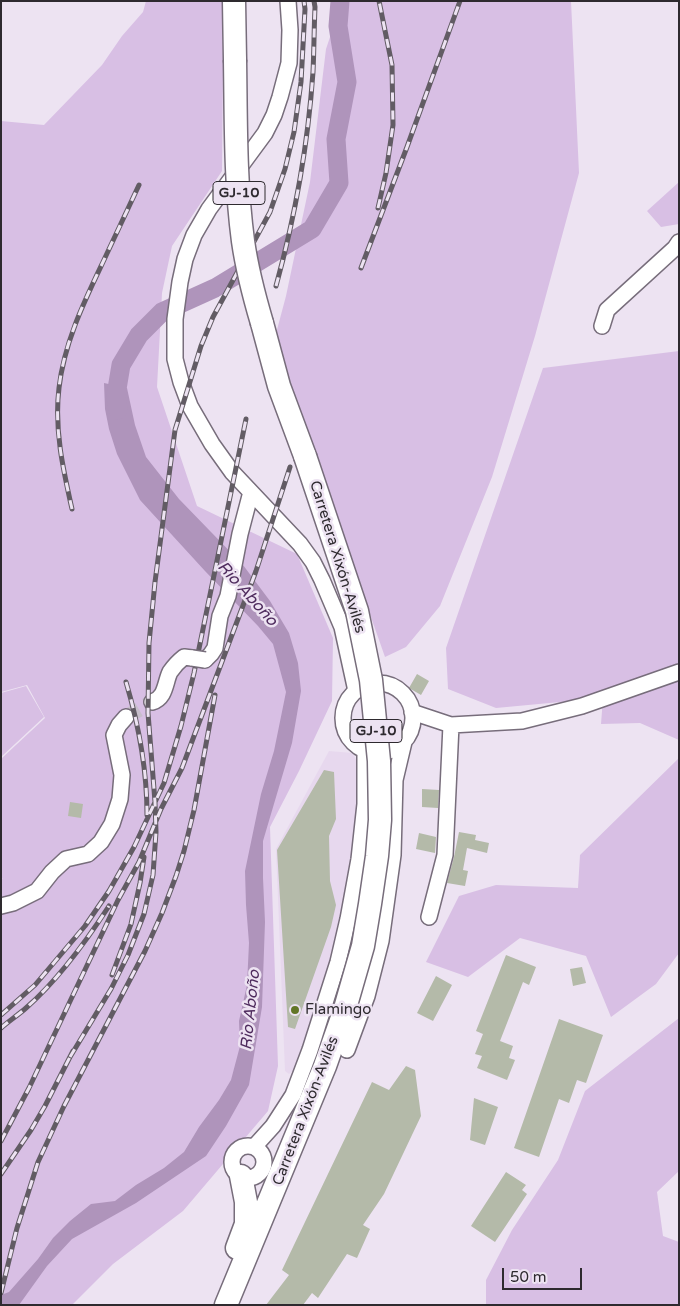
<!DOCTYPE html>
<html>
<head>
<meta charset="utf-8">
<style>
  body { margin:0 }
  #map { position:relative; width:680px; height:1306px; overflow:hidden; background:#ede3f2; font-family:"Varela Round",sans-serif }
  canvas { display:block }
  .frame { position:absolute; inset:0; border:2px solid #2e2a2f; pointer-events:none }
  .scale { position:absolute; left:502px; top:1268px; width:80px; height:22px; box-sizing:border-box; border:2px solid #2e2a2f; border-top:0; padding-left:6px; font-size:15px; line-height:18px; white-space:nowrap; color:#2e2a2f; -webkit-text-stroke:4px #ede3f2; paint-order:stroke }
</style>
</head>
<body>
<div id="map">
<canvas width="680" height="1306"></canvas>
<div class="frame"></div>
<div class="scale">50 m</div>
</div>
<script>
const c = document.querySelector('canvas').getContext('2d');
c.lineJoin = 'round';
function paint(path, color) { c.fillStyle = color; c.fill(path, 'evenodd'); }
function stroke(path, color, width, dash) { c.strokeStyle = color; c.lineWidth = width; c.lineCap = dash ? 'butt' : 'round'; c.setLineDash(dash || []); c.stroke(path); }
function drawText(font, color, halo, rows, align = 'center') {
  c.font = font + ' "Varela Round",sans-serif'; c.lineWidth = 5; c.setLineDash([]); c.textBaseline = 'middle'; c.strokeStyle = halo; c.fillStyle = color; for (const [text, x, y, turn = 0] of rows) {
    c.save(); c.translate(x, y); c.rotate((+turn || 0) * Math.PI / 180); c.textAlign = isNaN(turn) ? turn : align; if (halo) c.strokeText(text, 0, 0); c.fillText(text, 0, 0); c.restore();
  }
}
paint(new Path2D(`
  M329 751 352 753 357 761 356 843 333 961 301 1055 293 1071 289 1074 285 1071 276 849Z`), '#e7d8ee');
paint(new Path2D(`
  M146 1H222L223 65 222 171 172 246 162 293 157 387 197 506 297 554 333 638 332 701 299 771 270 827 278 1066 268 1111 183 1211 113 1264 72 1305H1V879H3L1 878V763L2 758 45 718 27 685 1 692V121L44 125 102 65 122 36 143 12Z
  M342 1H571L579 173 535 336 492 477 440 606 406 647 385 657 274 341 286 296 310 182 326 49Z
  M679 182V224L661 227 647 211Z
  M679 351V740L640 723 601 724 603 698 496 708 448 689 446 648 543 368Z
  M26 686 44 717 1 757V693Z
  M679 758V953L656 984 611 1017 586 956 520 938 468 977 426 962 459 896 496 885 578 888 580 855Z
  M679 1018V1171L657 1192 663 1236 679 1242V1305H486V1280L512 1230 558 1160 585 1091Z`), '#d8bfe4');
paint(new Path2D(`
  M104 383 127 388 135 425 146 457 179 499 243 565 270 601 289 633 298 663 301 691 292 743 263 841V878L265 922 262 1007 249 1085 226 1126 206 1156 136 1203 72 1239 47 1266 19 1305H1V1295L9 1292 38 1259 53 1238 70 1221 91 1204 115 1201 136 1185 164 1168 184 1152 199 1127 219 1100 231 1080 240 1046 239 1021 247 985 249 943 246 905 245 871 261 794 274 751 286 692 273 644 258 626 205 571 140 500 117 454 109 429 105 409Z`), '#af94bb');
stroke(new Path2D(`
  M118 410 116 395 121 365 139 335 162 312 215 288 312 229 339 183 336 139 347 82 338 26 340 1`), '#af94bb', 19);
paint(new Path2D(`
  M417 674 429 681 421 695 409 688Z
  M324 770 334 772 336 819 329 836 330 881 336 905 331 927 295 1029 288 1027 277 850Z
  M422 789 439 790 438 808 422 807Z
  M70 802 83 804 81 818 68 816Z
  M459 832 476 835 475 840 489 843 487 853 467 848 463 870 468 871 465 886 447 883 454 857Z
  M419 833 436 837 435 853 416 849Z
  M506 955 536 967 529 985 523 982 500 1041 513 1046 509 1058 515 1060 507 1080 477 1068 482 1056 475 1054 483 1034 476 1031Z
  M582 967 586 983 573 986 570 969Z
  M436 976 452 985 433 1021 417 1013Z
  M559 1019 603 1035 586 1083 577 1080 569 1103 559 1099 539 1157 514 1148Z
  M406 1066 415 1070 421 1116 384 1194 363 1225 370 1229 357 1258 347 1254 318 1298 312 1293 303 1305H266L289 1275 282 1270 372 1082 389 1090Z
  M474 1098 498 1107 485 1145 470 1140Z
  M506 1172 526 1185 522 1190 527 1194 495 1242 471 1226Z`), '#b4baa9');
stroke(new Path2D(`
  M126 717 152 702`), '#c7becb', 15, [15, 8]);
const minor = new Path2D(`
  M288 1 290 30 289 63 280 97 274 115 265 133 209 209 194 235 185 259 180 282 175 319V359L181 382 190 406 212 444 232 472 300 544 313 562 322 580 342 627 356 691
  M602 326 607 310 675 248 679 242
  M205 660 211 654 215 648 220 616 228 596 240 534 251 492
  M343 718a35 35 0 1 1 70 0a35 35 0 1 1-70 0Z
  M152 702C166 698 165 682 170 672 174 666 179 661 184 657L192 658
  M412 712 451 725 522 721 582 706 679 672
  M1 906 13 903 37 891 52 872 66 859 88 854 101 842 112 824 120 799 122 775 114 735 119 725 126 717
  M429 917 445 855 451 725
  M347 1050 367 996 381 941 393 855 395 780 404 742
  M232 1162a16 16 0 1 1 32 0a16 16 0 1 1-32 0Z
  M254 1147 273 1126 293 1095 310 1050 338 962 348 919 359 859 365 804V751`);
const highway = new Path2D(`
  M234 1 235 60
  M262 323 279 386 305 456
  M237 1248 246 1224V1202L241 1176
  M226 1305 325 1066 344 1012`);
stroke(minor, '#776d7b', 18);
stroke(highway, '#776d7b', 25);
stroke(minor, '#fff', 15);
stroke(highway, '#fff', 22);
const rail = new Path2D(`
  M378 208 386 173 393 125 392 65 379 1
  M361 268 407 147 460 1
  M276 286C295 217 308 144 313 72 314 51 314 29 315 7L314 1
  M72 509C63 469 54 429 59 388 64 343 84 302 103 262 115 236 127 211 139 185
  M126 682C139 726 147 769 147 815
  M112 975 131 924 140 883 144 857
  M1 1015 35 985 85 926 109 891 134 847 164 783 181 726 194 673 246 419
  M1 1028C9 1021 18 1015 26 1008 57 981 87 940 109 906
  M70 1057 111 989 128 955 144 914 153 875 156 832 155 802 148 713 149 643 155 582 175 430 201 346 213 317 270 212 285 169 294 132 301 82 305 9 304 1
  M1 1141 29 1088 118 900 139 862 161 809 182 768 256 571 290 467
  M1 1174 31 1130 45 1106 73 1051
  M1 1293 17 1228 38 1162 64 1106 145 951 162 913 176 876 184 851 194 810 215 695`);
stroke(rail, '#625c64', 5);
stroke(rail, '#ede3f2', 3, [9]);
const minorBridge = new Path2D(`
  M192 658 205 660`);
const highwayBridge = new Path2D(`
  M235 60C236 120 235 181 243 241 247 269 254 296 262 323
  M305 456 357 611 371 680 379 761 380 820 377 856 370 904 363 946 344 1012`);
stroke(minorBridge, '#776d7b', 18, []);
stroke(highwayBridge, '#776d7b', 25, []);
stroke(minorBridge, '#fff', 15);
stroke(highwayBridge, '#fff', 22);
for (const [x, y, r, color] of [
  [295,1010,5,"#627626"]
]) { const dot = new Path2D(); dot.arc(x, y, r, 0, 2 * Math.PI); c.fillStyle = color; c.fill(dot); stroke(dot, '#ede3f2', 2); }
for (const [x, y, w] of [
  [239,193,52],
  [376,731,52]
]) { const box = new Path2D(); box.roundRect(x - w / 2, y - 11.5, w, 23, 4); c.fillStyle = '#ede3f2'; c.fill(box); stroke(box, '#2e2a2f', 1); }
drawText('bold 14px', '#2e2a2f', null, [
  ["GJ-10",239,193],
  ["GJ-10",376,731]
]);
drawText('15px', '#2e2a2f', '#ede3f2', [
  ["Carretera Xixón-Avilés",337,557,73],
  ["Carretera Xixón-Avilés",306,1111,-69]
]);
drawText('15px', '#2e2a2f', '#ede3f2', [
  ["Flamingo",305,1010]
], 'left');
drawText('italic 16px', '#4f2c5e', '#ede3f2', [
  ["Rio Aboño",247,594,48],
  ["Rio Aboño",251,1010,-84]
]);
</script>
</body>
</html>
